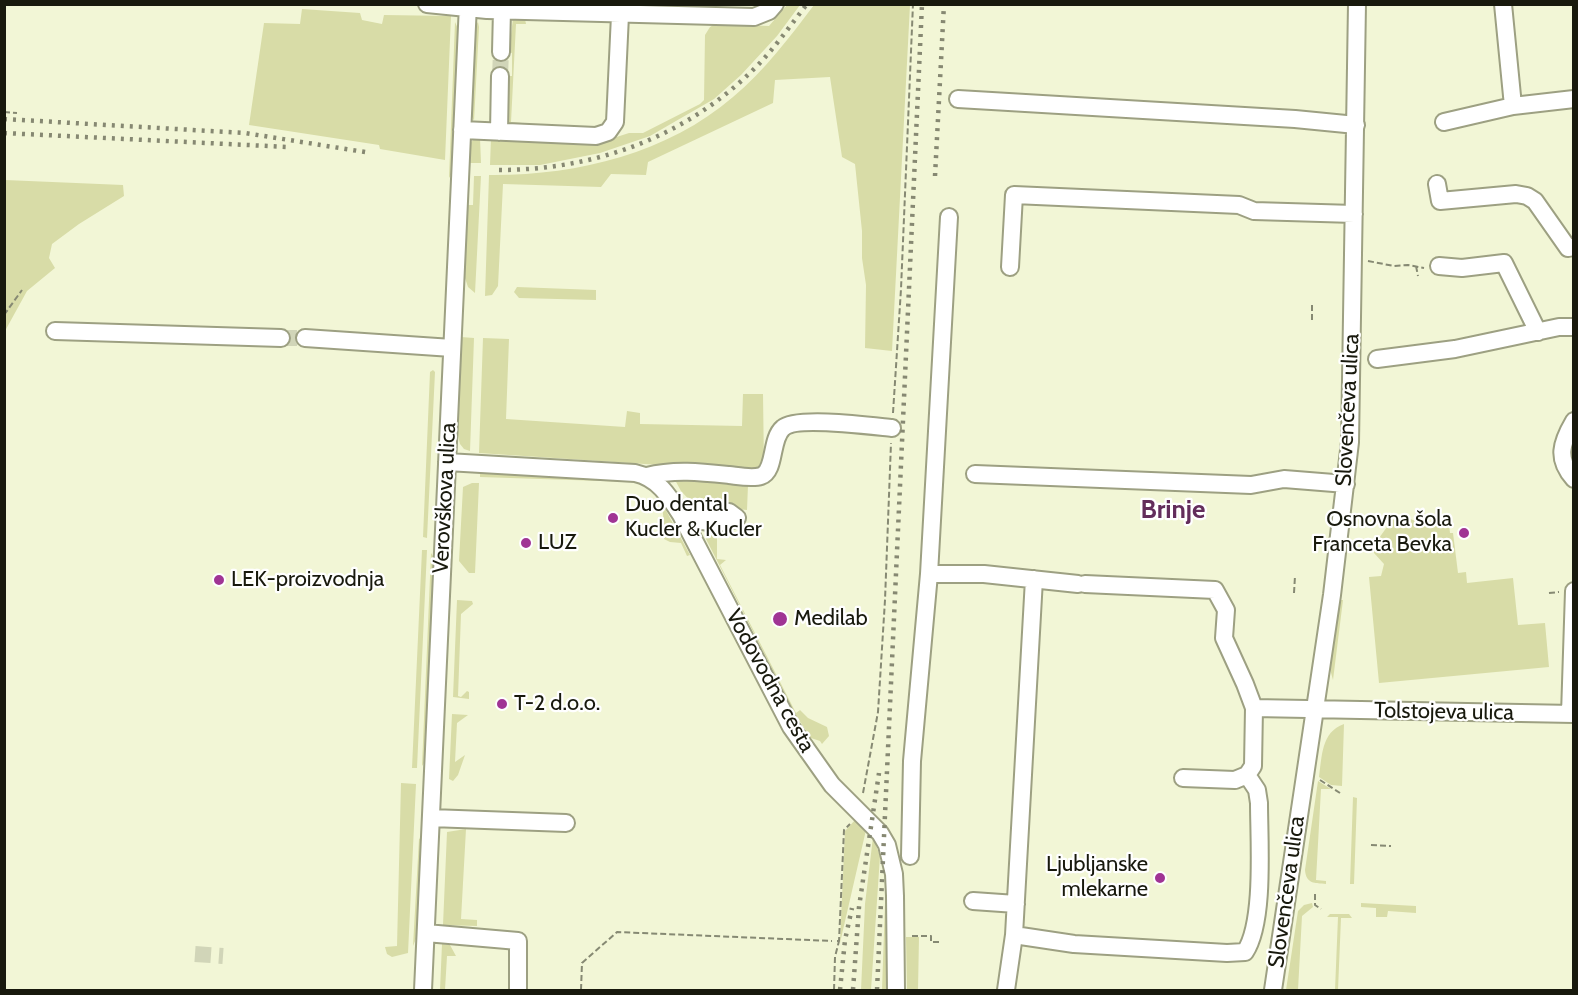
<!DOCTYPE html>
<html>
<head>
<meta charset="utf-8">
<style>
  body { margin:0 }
  #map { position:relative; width:1578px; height:995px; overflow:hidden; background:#f2f6d6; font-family:Cabin,sans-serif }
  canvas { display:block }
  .frame { position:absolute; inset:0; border:6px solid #18190d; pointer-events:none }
</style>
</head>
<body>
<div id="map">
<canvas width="1578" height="995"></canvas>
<div class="frame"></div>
</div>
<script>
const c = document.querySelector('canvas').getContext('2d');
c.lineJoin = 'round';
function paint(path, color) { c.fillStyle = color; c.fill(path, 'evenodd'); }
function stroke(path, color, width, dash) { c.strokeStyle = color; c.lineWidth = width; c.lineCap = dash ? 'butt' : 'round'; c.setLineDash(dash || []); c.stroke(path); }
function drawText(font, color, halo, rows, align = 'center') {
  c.font = font + ' Cabin,sans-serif'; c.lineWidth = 4.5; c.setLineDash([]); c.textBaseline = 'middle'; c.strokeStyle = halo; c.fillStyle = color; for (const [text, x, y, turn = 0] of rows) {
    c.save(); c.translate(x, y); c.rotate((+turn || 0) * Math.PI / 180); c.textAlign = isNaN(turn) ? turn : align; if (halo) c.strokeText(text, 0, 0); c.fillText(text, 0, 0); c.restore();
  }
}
paint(new Path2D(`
  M787 5H800L777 36 741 75 714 99 650 136 600 153 540 165H490L491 138 601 142 629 133H643L700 104 704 100 705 35 710 27 715 24 769 26Z
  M814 5H910L892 351 865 348 866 285 862 258V231L855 164 842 157 830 77 775 80 773 103 648 162 646 175 611 174 601 187 503 184 498 286 492 295 485 296 489 175C574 176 667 154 733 97 764 71 790 37 814 5Z
  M302 9 360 13 362 20 382 24 384 15 451 16 445 160 380 149 379 145 249 125 264 23 300 24Z
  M513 18 525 19 526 24H516L511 122 522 123 520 127 506 126 505 76H512V53L509 52Z
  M455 22 459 31 452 173 449 178Z
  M478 22 479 27 474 121 471 114 474 28Z
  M480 138 481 163H468L469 145 473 140Z
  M474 176H481L475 293 468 287 464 275 467 205H473Z
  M5 180 123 185 124 196 79 224 52 244 49 258 55 268 27 291 5 331Z
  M517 287 596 290V300L519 298 514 292Z
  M461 337 474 338 470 451 464 449 460 444 456 428Z
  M483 338 509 339 506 419 625 427 627 411 640 413V424L742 426 743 394H763L764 467 750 471 479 453Z
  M433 370 435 372 427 538 423 537 430 372Z
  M480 472 632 480V482L480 477Z
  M681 477 748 485 747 510 694 505 681 491 675 480Z
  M472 483H479L475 573H469L459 561 463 487Z
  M662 503 690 555 687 556 681 543 670 542 664 539V537L666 536C661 526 666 514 660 504Z
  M1406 517 1427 526 1449 524 1450 533H1453L1458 573 1466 572 1467 583 1513 578 1518 625 1545 623 1549 667 1379 683 1369 577 1381 576 1384 564 1374 553V545L1392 520Z
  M717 527V559L726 560 720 565 796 713 800 710 808 718 827 727 829 736 822 744 820 741 811 738 795 714 706 539 708 531 706 528Z
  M422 550H427L417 768H412Z
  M431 553 435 559 426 760 422 766Z
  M457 600 472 601 473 604 461 614 458 696 461 697 467 691 469 692V699L453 697Z
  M1339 600H1343L1333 680 1330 669Z
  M452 714 468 715 457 723 455 762 465 755 458 775 453 781 449 779Z
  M1344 724 1342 786 1331 785 1319 777C1322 757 1321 732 1344 724Z
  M1318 781 1331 789H1321L1316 880 1326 881V884C1315 883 1306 884 1305 870Z
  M401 783 416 784 408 953 392 957 387 954 385 947 397 946Z
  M1353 797 1357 798 1354 884H1350Z
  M855 820 866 830 840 943 845 831Z
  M466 829 461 919 477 920V926L443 925 447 832Z
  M423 836 418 934 413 946 419 839Z
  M873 837 880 856 871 990H861L865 904Z
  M886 874 888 886 889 990H882Z
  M1312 903 1313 907 1302 916 1298 990H1286L1298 911 1304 905Z
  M1361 903 1416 906V913L1388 911 1387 917H1376V908L1361 907Z
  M1330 914H1349L1352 918H1341L1338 990H1335L1338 917H1327Z
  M906 937H919L918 990H907Z
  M442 944 450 945 456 956H447L445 990H440Z`), '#d8dca7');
stroke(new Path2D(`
  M500 76 501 52
  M281 338H305
  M195 954 223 956`), '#d1d5b8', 16, [16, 8]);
const minor = new Path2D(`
  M427 4 487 10 754 17 769 11 775 4
  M1503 4 1513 106 1574 99
  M501 52 502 10
  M958 99 1295 119 1356 125
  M1444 122 1513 106
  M462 130 596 136 608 132 615 122 620 15
  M499 132 500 76
  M1437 184 1440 201 1516 194 1527 196 1535 201 1568 248 1574 247
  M1439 266 1462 268 1504 263 1538 332
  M1010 267 1014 195 1239 205 1254 211 1354 214
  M55 331 281 338
  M305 338 452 348
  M1377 359 1455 349 1559 327H1574
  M1574 421C1561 443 1556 459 1574 479
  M447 462 635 473C658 478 669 496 681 515L791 727 832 785 880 833 887 845 894 874 895 896 896 990
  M975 474 1251 485 1284 479 1346 484
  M647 476C674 469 701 472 729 475 738 476 752 479 761 476 776 471 770 439 783 428 796 416 872 426 892 428
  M693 511 729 512 737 518C720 527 698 521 681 515Z
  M929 574H984L1078 584
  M1085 584 1215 590 1226 610 1224 638 1245 684 1254 708 1253 766 1247 775 1235 780 1183 778
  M1254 708 1574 714
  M1570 714 1574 591
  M431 818 566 823
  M910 856 912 761 929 574 949 217
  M973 901 1016 904
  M426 933 518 941V990
  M1014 935 1074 944 1227 953 1245 952C1265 922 1259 841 1259 803L1257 790 1247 775
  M423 990 468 4
  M1006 990 1014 935 1034 579
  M1273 990 1332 595 1350 442 1357 4`);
stroke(minor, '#9da082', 20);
stroke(new Path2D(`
  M4 112 17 113
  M1368 261 1394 266 1408 265 1424 268
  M1416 266 1418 276
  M1312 305V321
  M4 315 22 290
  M893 413 901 289 913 4
  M1294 593 1295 576
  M1549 593 1559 592
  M1320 780 1340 793
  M863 793 878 712 885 600 891 443
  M1371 845 1391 846
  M1315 894V905L1321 909
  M912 936H931V942H939
  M837 941H839L844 830 850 824
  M581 990 582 963 617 932 832 941
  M834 990 835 957 839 941`), '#868973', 2, [6, 3]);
stroke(minor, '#fff', 16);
stroke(new Path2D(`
  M4 119 245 133 371 153
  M4 133 288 147
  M499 170C595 170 686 137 755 68 774 49 790 26 807 4
  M935 176 944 4
  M840 990 845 940 852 908
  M853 990 859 907 879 773
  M877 990 922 4`), '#868872', 4.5, [3, 6]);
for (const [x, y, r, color] of [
  [613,518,6,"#a03494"],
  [1464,533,6,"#a03494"],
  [526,543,6,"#a03494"],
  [219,580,6,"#a03494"],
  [780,619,8,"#a03494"],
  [502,704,6,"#a03494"],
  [1160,878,6,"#a03494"]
]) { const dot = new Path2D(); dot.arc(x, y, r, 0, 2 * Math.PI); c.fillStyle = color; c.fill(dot); stroke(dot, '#fff', 2); }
drawText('22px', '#18190d', '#fff', [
  ["Slovenčeva ulica",1348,410,-87],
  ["Verovškova ulica",445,498,-87],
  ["Vodovodna cesta",770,681,61],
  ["Tolstojeva ulica",1444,712,1],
  ["Slovenčeva ulica",1287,892,-82]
]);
drawText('22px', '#18190d', '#fff', [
  ["Duo dental",625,505],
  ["Kucler & Kucler",625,530],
  ["Osnovna šola",1452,520,"right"],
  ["Franceta Bevka",1452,545,"right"],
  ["LUZ",538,543],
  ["LEK-proizvodnja",231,580],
  ["Medilab",794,619],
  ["T-2 d.o.o.",514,704],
  ["Ljubljanske",1148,865,"right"],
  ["mlekarne",1148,890,"right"]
], 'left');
drawText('bold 26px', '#632d5b', '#fff', [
  ["Brinje",1173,510]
]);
</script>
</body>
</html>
